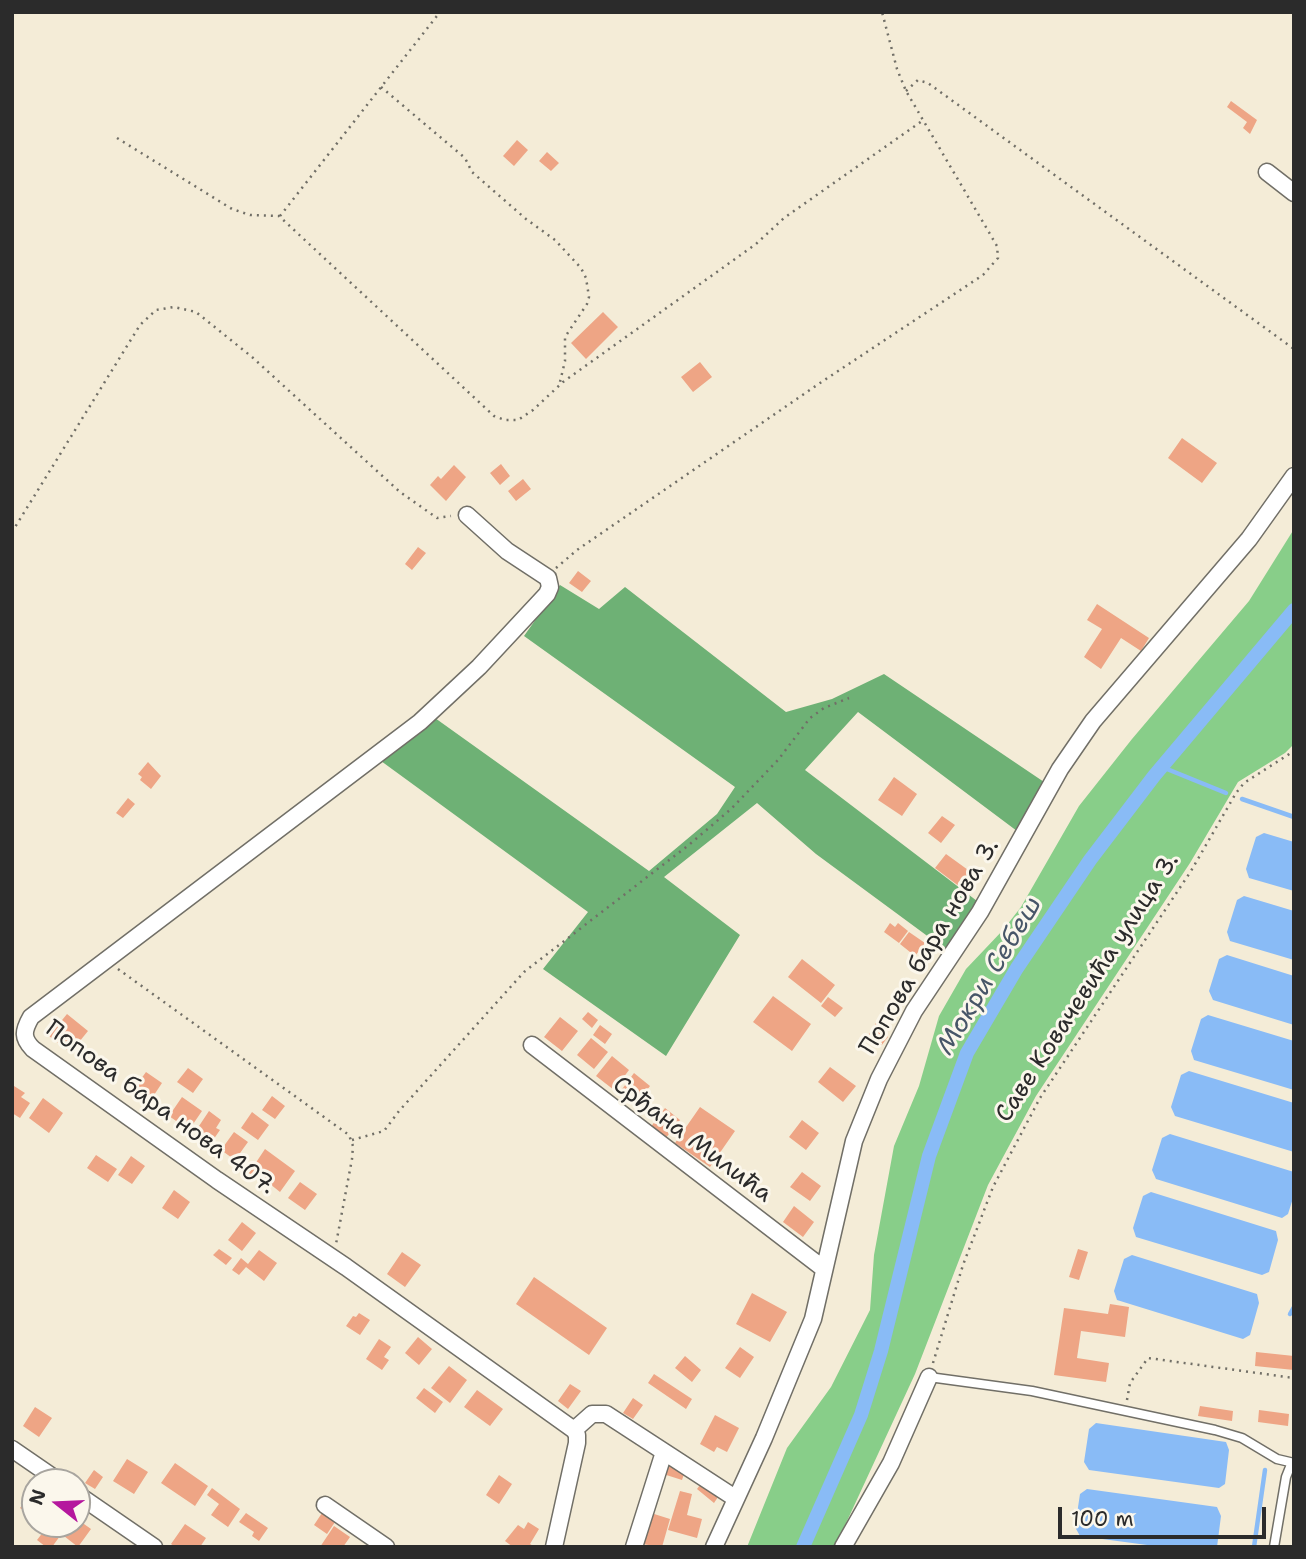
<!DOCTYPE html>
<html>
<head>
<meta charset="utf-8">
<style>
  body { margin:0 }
  #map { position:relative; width:1306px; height:1559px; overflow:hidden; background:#f4ecd7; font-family:"Shantell Sans",sans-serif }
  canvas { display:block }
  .frame { position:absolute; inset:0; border:14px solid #2b2b2b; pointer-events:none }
  .north { position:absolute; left:21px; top:1468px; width:70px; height:70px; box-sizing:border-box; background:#fbf7ec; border:2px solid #a8a59f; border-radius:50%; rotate:288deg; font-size:19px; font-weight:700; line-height:28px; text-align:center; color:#2b2b2b }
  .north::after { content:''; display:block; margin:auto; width:24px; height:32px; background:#b5179e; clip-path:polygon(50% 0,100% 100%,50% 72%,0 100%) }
  .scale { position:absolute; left:1058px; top:1507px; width:208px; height:32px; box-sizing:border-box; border:4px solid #2b2b2b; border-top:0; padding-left:9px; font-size:21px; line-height:24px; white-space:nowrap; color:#2b2b2b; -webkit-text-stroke:5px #fbf7ec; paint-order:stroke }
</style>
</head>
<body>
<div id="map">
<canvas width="1306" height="1559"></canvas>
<div class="frame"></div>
<div class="north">N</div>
<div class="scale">100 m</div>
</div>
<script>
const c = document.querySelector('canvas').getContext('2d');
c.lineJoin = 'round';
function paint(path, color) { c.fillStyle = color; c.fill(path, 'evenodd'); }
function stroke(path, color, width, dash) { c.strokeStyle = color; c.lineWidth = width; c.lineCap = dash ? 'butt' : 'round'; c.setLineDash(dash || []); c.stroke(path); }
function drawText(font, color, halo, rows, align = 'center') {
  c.font = font + ' "Shantell Sans",sans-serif'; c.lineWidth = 6; c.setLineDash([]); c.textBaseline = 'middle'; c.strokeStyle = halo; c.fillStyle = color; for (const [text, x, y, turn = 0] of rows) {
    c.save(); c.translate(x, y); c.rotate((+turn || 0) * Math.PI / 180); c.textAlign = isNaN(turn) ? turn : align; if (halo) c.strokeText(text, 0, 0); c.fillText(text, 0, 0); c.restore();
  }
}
paint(new Path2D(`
  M1294 529V744L1285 753 1238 782 1190 863 1036 1096 988 1185 915 1374 835 1547H747L787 1448 831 1387 870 1310 874 1255 894 1146 919 1086 939 1016 966 969 1003 930 1021 907 1079 806 1132 739 1249 601Z`), '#88ce89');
paint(new Path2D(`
  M560 585 599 609 625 587 786 712 832 699 884 674 1047 784 1017 831 858 712 805 770 977 901 945 949 816 854 757 803 664 877 740 935 666 1056 543 969 588 912 381 761 435 718 649 871 717 814 735 787 524 636Z`), '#6eb175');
paint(new Path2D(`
  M1264 833 1294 842V891L1249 878 1246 869 1256 837Z
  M1244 896 1294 911V960L1230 941 1227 932 1237 900Z
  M1227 955 1294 976V1025L1213 1000 1209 991 1219 959Z
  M1208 1015 1294 1041V1090L1194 1060 1191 1051 1201 1019Z
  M1189 1071 1294 1103V1152L1175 1116 1171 1107 1181 1075Z
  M1170 1134 1294 1172V1195L1288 1214 1282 1218 1156 1179 1152 1170 1162 1138Z
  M1151 1192 1276 1231 1278 1240 1269 1272 1262 1275 1136 1237 1133 1228 1143 1196Z
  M1132 1255 1257 1294 1259 1303 1250 1335 1243 1339 1117 1300 1114 1291 1124 1259Z
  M1096 1423 1226 1442 1229 1450 1225 1484 1219 1488 1089 1470 1084 1462 1089 1429Z
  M1087 1489 1217 1507 1221 1516 1217 1547H1162L1080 1536 1075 1527 1080 1494Z`), '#89bbf6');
stroke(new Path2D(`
  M1162 767 1226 793
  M1242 799 1294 817
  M1290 1314 1294 1307
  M1254 1547 1265 1470`), '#89bbf6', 4.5);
stroke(new Path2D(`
  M803 1547 861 1415 881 1351 929 1156 967 1053 1017 968 1090 860 1154 776 1294 610`), '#89bbf6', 14);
paint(new Path2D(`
  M1231 101 1257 120 1250 134 1243 128 1247 122 1227 107Z
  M517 140 528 150 514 166 503 156Z
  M547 152 559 163 551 171 539 161Z
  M603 312 618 327 586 359 571 343Z
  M700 362 712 377 693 392 681 377Z
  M1182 438 1217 463 1202 483 1168 458Z
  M501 464 510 476 500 485 490 473Z
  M454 465 466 477 446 501 430 485 438 476 441 479Z
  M523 479 531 489 516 501 508 491Z
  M418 547 426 553 412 570 405 564Z
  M578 571 591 581 582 592 569 583Z
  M1097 604 1149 638 1141 651 1121 638 1101 669 1084 657 1102 629 1087 620Z
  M148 762 161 776 151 789 140 780 142 777 138 774Z
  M894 777 917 794 902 816 878 800Z
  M128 798 135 804 123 818 116 813Z
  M942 816 955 825 941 843 928 833Z
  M946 854 975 875 964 890 935 868Z
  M890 923 895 927 898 923 908 931 899 943 884 932Z
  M909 932 925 943 915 956 900 944Z
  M802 959 835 985 821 1003 788 977Z
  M773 996 811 1024 792 1051 753 1022Z
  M828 997 843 1008 835 1017 821 1006Z
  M588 1012 598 1020 592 1028 582 1019Z
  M67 1014 88 1031 75 1047 72 1044 67 1050 49 1036Z
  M560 1017 578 1031 562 1051 544 1037Z
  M876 1023 888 1030 885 1035 888 1037 881 1046 867 1037Z
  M600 1025 612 1034 605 1044 593 1035Z
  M591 1038 608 1052 594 1069 577 1055Z
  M612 1056 629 1070 614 1090 596 1076Z
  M830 1067 856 1086 843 1102 818 1082Z
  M188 1068 203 1079 193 1093 177 1082Z
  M146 1072 162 1083 150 1101 133 1090Z
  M634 1073 650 1086 636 1105 620 1092Z
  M14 1086 25 1093 21 1097 30 1103 20 1118 12 1113V1089Z
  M272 1096 285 1106 275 1119 262 1110Z
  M182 1097 202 1111 189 1130 169 1116Z
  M43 1098 63 1113 49 1133 29 1118Z
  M700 1107 735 1131 710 1167 675 1143Z
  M665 1108 680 1120 665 1139 650 1128Z
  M209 1111 221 1120 216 1128 220 1130 211 1143 195 1132Z
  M252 1112 269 1125 258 1140 241 1128Z
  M802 1120 819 1133 806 1150 789 1137Z
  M234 1132 248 1142 235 1160 221 1150Z
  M265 1149 295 1171 280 1192 270 1184 268 1187 249 1173Z
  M96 1155 117 1169 108 1182 87 1168Z
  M131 1156 145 1166 132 1184 118 1175Z
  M802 1172 821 1186 810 1201 790 1187Z
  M300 1182 317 1194 305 1210 288 1198Z
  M174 1190 190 1202 178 1219 162 1208Z
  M794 1206 814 1222 803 1237 783 1222Z
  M242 1222 256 1233 242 1251 228 1240Z
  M219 1249 232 1258 226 1265 213 1255Z
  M1078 1249 1088 1252 1079 1280 1069 1277Z
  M259 1250 277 1263 264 1281 246 1267 239 1275 232 1270 241 1258 248 1264Z
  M402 1252 421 1265 405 1287 387 1274Z
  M534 1277 607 1328 589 1355 516 1304Z
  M752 1293 787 1312 770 1342 736 1324Z
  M1110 1304 1129 1307 1125 1337 1081 1331 1077 1358 1109 1363 1106 1382 1054 1375 1064 1308 1108 1314Z
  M359 1313 370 1320 360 1335 346 1326 353 1316 356 1317Z
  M418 1337 432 1349 419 1365 405 1353Z
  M379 1339 391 1347 384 1357 389 1360 382 1370 366 1359Z
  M740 1347 754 1357 740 1378 725 1368Z
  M1256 1352 1294 1356V1370L1255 1366Z
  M685 1356 701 1370 692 1382 675 1368Z
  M449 1366 467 1380 450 1403 431 1388Z
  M654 1374 692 1399 686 1409 648 1383Z
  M570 1384 581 1391 568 1409 558 1401Z
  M424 1388 443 1402 435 1413 416 1398Z
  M477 1390 503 1409 490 1426 464 1407Z
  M633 1398 643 1405 633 1419 623 1413Z
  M1200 1406 1233 1411 1232 1421 1198 1416Z
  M35 1407 52 1418 39 1437 23 1426Z
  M1259 1410 1289 1414 1288 1426 1258 1422Z
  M715 1415 739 1428 727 1452 717 1447 714 1452 700 1444Z
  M127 1459 148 1472 134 1494 113 1481Z
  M664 1461 686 1468 682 1480 660 1473Z
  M175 1463 208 1486 195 1506 161 1483Z
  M94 1470 103 1477 95 1489 85 1483Z
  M499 1475 512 1484 499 1504 486 1495Z
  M703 1481 720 1494 714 1503 697 1489Z
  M35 1488V1519L20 1508Z
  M212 1488 240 1509 228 1527 211 1515 219 1504 207 1495Z
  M680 1491 692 1494 687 1515 702 1519 697 1538 668 1530Z
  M246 1513 268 1528 259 1541 252 1536 254 1532 239 1522Z
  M322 1513 335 1522 327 1534 314 1525Z
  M651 1513 670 1519 662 1547 642 1544Z
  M77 1519 91 1529 78 1547 64 1536 72 1524H77Z
  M528 1522 539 1529 530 1544 535 1547H513L505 1541 518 1525 524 1529Z
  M185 1524 206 1538 200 1547H175L171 1544Z
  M334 1526 350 1537 343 1547H320Z
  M47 1527 60 1536 52 1547H46L37 1540Z`), '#eea585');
const lane = new Path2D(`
  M929 1377 1032 1391 1215 1430 1242 1438 1277 1459 1294 1463
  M1274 1547 1286 1477 1290 1467 1294 1465`);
const street = new Path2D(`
  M1267 172 1294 193
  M467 515 507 551 548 578 550 587 547 594 479 667 420 722 31 1017C23 1031 22 1038 33 1049L217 1180 346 1267 574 1430
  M532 1045 824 1269
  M574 1430 592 1414H606L735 1498
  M12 1449 60 1482
  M77 1494 154 1547
  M325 1505 386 1547
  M554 1547 577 1443V1435L574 1430
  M634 1547 664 1452
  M714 1547 764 1438 813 1319 854 1141 879 1079 914 1011 980 912 1060 769 1093 721 1249 539 1294 476
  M843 1547 891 1463 929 1377`);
stroke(lane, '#716f67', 11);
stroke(street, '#716f67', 19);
stroke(new Path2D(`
  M381 87 465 158 472 172 526 219 555 240 581 268 586 278 589 297 587 304 565 337V361L560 382
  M906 91 918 80 928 83 1294 349
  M117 138 232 209 250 215 279 216 494 416 505 420H518L533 410 563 382 756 244 784 218 922 121
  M280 216 440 12
  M12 532 140 325 156 310 174 307 196 312 252 357 400 492 437 518 451 516
  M556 568 577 550 820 383 983 275 998 258 997 246 906 91 897 69 882 12
  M118 969 349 1135 353 1146 352 1159 336 1244
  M352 1140 384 1131 399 1111 524 972 690 844 731 809 778 760 810 718 824 708 849 698
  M933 1363 963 1265 993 1187 1040 1098 1191 871 1236 793 1244 783 1294 751
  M1127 1400 1130 1383 1148 1358 1294 1378`), '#716f67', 2.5, [2, 5]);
stroke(lane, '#fff', 8);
stroke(street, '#fff', 16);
drawText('24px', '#2b2b2b', '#fbf7ec', [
  ["Попова бара нова 3.",930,947,-59],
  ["Саве Ковачевића улица 3.",1088,988,-57],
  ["Попова бара нова 407.",160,1108,36],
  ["Срђана Милића",692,1140,37]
]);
drawText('italic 26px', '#475668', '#fbf7ec', [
  ["Мокри Себеш",990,976,-59]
]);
</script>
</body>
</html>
